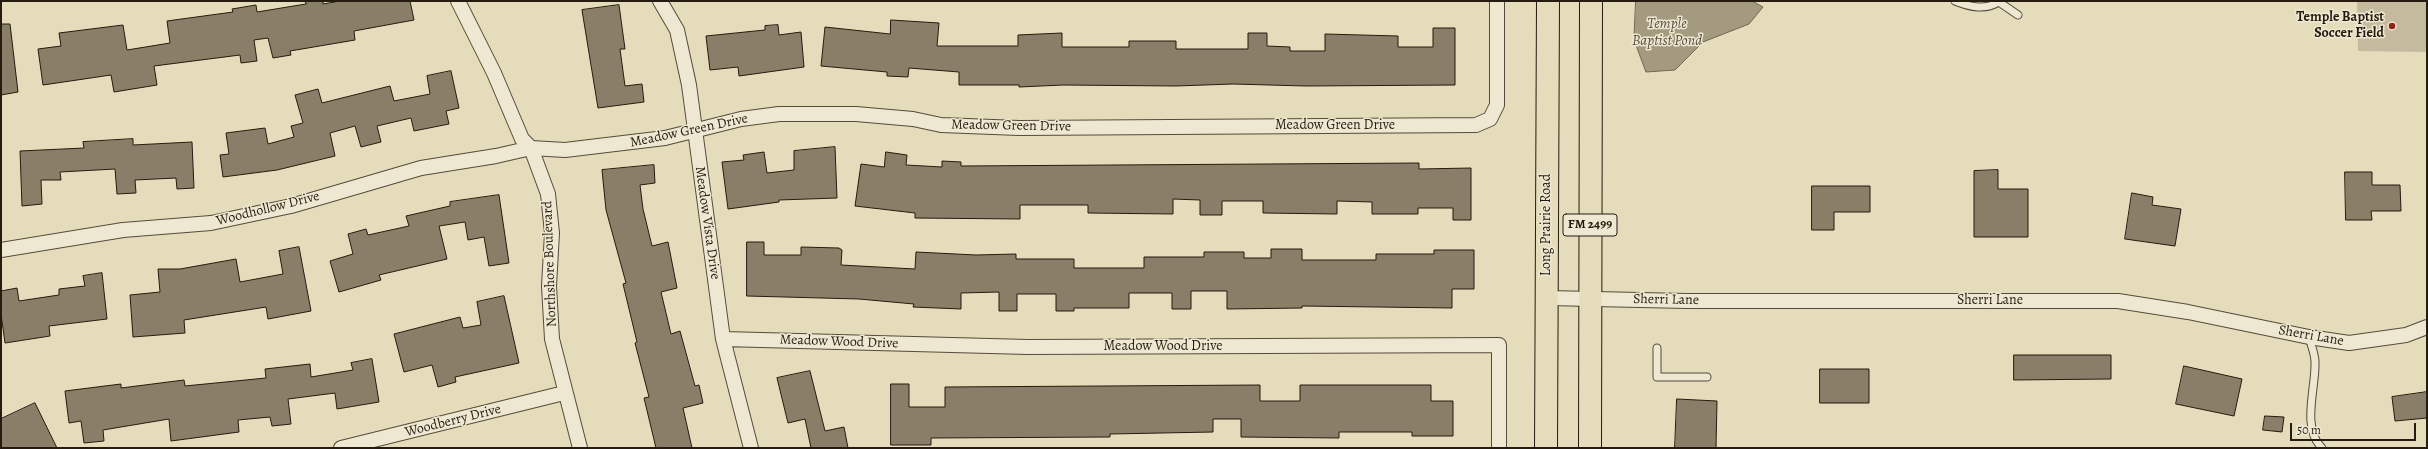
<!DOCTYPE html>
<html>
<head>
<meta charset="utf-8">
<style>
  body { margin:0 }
  #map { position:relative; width:2428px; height:449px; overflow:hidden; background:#e5dcbb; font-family:Alegreya,serif }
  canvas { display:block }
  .frame { position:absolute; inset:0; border:2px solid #251b0e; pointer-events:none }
  .scale { position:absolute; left:2290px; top:423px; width:126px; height:18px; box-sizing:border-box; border:2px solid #251b0e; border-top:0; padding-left:5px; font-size:12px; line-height:14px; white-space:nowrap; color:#251b0e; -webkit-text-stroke:3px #eee8d3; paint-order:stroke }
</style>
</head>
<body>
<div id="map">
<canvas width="2428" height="449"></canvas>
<div class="frame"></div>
<div class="scale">50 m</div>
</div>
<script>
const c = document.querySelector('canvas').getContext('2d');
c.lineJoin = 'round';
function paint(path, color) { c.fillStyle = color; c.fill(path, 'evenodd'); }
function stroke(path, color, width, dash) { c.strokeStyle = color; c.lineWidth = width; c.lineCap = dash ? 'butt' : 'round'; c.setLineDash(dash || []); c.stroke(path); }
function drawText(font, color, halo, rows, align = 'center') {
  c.font = font + ' Alegreya,serif'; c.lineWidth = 3; c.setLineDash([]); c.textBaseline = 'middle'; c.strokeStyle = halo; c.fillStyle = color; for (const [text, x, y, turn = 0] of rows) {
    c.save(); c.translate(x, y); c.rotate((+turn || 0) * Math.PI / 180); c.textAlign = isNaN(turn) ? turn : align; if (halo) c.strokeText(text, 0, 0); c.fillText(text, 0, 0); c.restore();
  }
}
paint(new Path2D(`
  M2357 1H2427V52L2358 51Z`), '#c4bb9e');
const water = new Path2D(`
  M1636 1H1752L1763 7 1749 24 1703 42 1675 70 1646 72 1634 40Z`);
paint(water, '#a49a80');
stroke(water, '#716752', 1);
const building = new Path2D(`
  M305 1H323V4L340 1H410L414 20 354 31 355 40 290 51 291 55 273 58 268 38 254 40 257 61 241 63 240 55 154 66 157 85 114 92 111 75 43 85 38 49 61 46 59 33 123 25 127 50 170 43 167 21 233 12 232 9 256 5 257 12 306 4Z
  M619 5 625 49H620L625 86 642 84 644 102 598 108 582 10Z
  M891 20 939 23 937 46H1018V35L1062 33V47H1129V41H1176V49H1248V33H1267V46L1290 47V51H1325V34L1398 36V47H1433V28H1455V85L1306 86 1233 84 1176 86 1063 85 1019 87V85H959V72L909 68 908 77 887 76V72L821 66 825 27 890 34Z
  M1 24H10L18 92 1 95Z
  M778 25 779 35 801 32 804 67 739 76 738 67 710 70 706 36 765 30V26Z
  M451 71 459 108 446 111 449 124 414 131 411 118 377 126 381 142 361 147 355 126 330 133 335 156 277 170 223 177 220 155 229 154 226 133 265 128 268 144 294 137 291 126 303 123 295 95 318 89 322 103 390 86 394 101 430 94 427 76Z
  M133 139V145L192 142 194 188 177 189 176 178 135 180 136 193 117 194 115 169 60 172 61 180H41L42 204 22 206 20 151 84 148 83 142Z
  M835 147 837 198 779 200V202L728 209 722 162 744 160 743 155 764 152 767 173 794 170V151Z
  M886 152 907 155 906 165 942 167V161L961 162V166L1419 163V169L1471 168V220H1453V208H1418V214H1372V202L1337 201V214L1263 213V201H1222V215H1200V200L1173 199V214L1088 213V205H1020V219L915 218V213L855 206 861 164 884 167Z
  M654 165 655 183 640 185 643 209 652 246 668 242 677 288 661 292 671 334 680 331 695 386 699 385 703 403 683 408 692 448H656L644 398 649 397 635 343 637 342 623 284 626 283 606 210 602 170Z
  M1998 170V189H2028V237H1974V171Z
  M2345 172H2372V185H2400L2401 211H2371L2372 220H2346Z
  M1812 186H1870V212H1834V230H1812Z
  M2132 193 2153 197 2152 205 2181 209 2175 246 2125 239Z
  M499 195 509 263 489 266 484 237 468 240 465 222 439 226 447 259 379 275 381 280 339 292 330 261 353 254 348 234 366 229 368 235 409 226 406 216 450 206V202Z
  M747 242H764V255H801V247L839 248 842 250 841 265 915 269 916 252 976 255 1016 254V259H1074V268H1144V257H1204V252H1244V258H1271V249H1302V260H1376V254H1434V250H1474V289H1452V308L1302 306V308L1227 309V291H1191V309H1172V293H1129V308H1074V311H1056V294H1017V311H999V292L961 293V309L913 307 914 304 859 299 747 296Z
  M299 247 311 311 268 319 266 307 184 320 185 333 133 337 130 295 160 292 158 269H180L236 259 240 282 283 274 279 251Z
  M102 273 107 319 49 326 50 336 5 343 1 314V291L17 288 19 301 59 295V289L85 286 83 276Z
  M504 296 519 363 455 377 456 382 438 387 432 365 404 372 394 334 460 317 463 328 481 325 477 302Z
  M2014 355H2111V379L2014 380Z
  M372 359 379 402 337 409 335 393 288 399 291 424 272 426 270 417 238 420 239 432 171 441 169 419 103 430 104 441 84 443 81 421 69 423 65 391 121 384V388L184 380 185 386 266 378 265 369 310 364 311 377 353 370 351 363Z
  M2184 366 2242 379 2234 416 2176 404Z
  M1820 369H1869V403H1820Z
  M810 371 825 431 844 427 848 448H811L805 419 788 423 777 378Z
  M891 384H909V407H945V387L1260 385V401H1300V385H1431V401H1453V436H1412V432H1339V438L1241 437V419H1213V432L1110 434V437L931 438V445H891Z
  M2427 392V418L2395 421 2392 397Z
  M1677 399 1717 401 1716 448H1675Z
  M35 403 57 448H1V419Z
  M2265 416 2284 417 2282 432 2263 430Z`);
paint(building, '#897f68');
stroke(building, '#251b0e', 1);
const lane = new Path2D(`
  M1955 1C1970 7 1986 11 2000 1
  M1999 2 2018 15
  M2309 337C2311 345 2315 354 2315 362 2316 388 2301 428 2322 448
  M1657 348V377H1707`);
const street = new Path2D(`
  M458 1 494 73 522 139 531 148 548 194 552 233 549 286 552 339 580 448
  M660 1 677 30 689 85 723 339 751 448
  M1 250 123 230 211 223 291 206 421 168 496 156 531 148 565 150 665 138 741 119 779 114H856L913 119 941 125 1019 128 1476 125 1490 119 1497 105V1
  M1547 298 1687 301H2118L2188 312 2309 337 2349 343 2406 335 2427 327
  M723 339 1028 347 1499 345V448
  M341 448 564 393`);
const primary = new Path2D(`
  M1546 448 1548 1
  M1590 448 1591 1`);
stroke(lane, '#554b39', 9);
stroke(street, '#554b39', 16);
stroke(primary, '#251b0e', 24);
stroke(lane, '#eee8d3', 7);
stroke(street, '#eee8d3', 14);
stroke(primary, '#e5dcbb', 22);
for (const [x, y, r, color] of [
  [2392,26,4,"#8f2418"]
]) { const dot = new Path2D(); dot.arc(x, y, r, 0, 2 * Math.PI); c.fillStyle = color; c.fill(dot); stroke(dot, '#eee8d3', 1.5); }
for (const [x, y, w] of [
  [1590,225,54]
]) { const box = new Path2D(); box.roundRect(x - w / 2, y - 11, w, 22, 3); c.fillStyle = '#eee8d3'; c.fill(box); stroke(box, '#251b0e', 1); }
drawText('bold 13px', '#251b0e', null, [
  ["FM 2499",1590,225]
]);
drawText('bold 14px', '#251b0e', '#eee8d3', [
  ["Temple Baptist",2384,18],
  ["Soccer Field",2384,34]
], 'right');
drawText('14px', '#251b0e', '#eee8d3', [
  ["Meadow Green Drive",1011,126,1],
  ["Meadow Green Drive",1335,126],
  ["Meadow Green Drive",689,131,-12],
  ["Woodhollow Drive",268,209,-14],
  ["Meadow Vista Drive",707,223,82],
  ["Long Prairie Road",1547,225,-90],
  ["Northshore Boulevard",550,264,-92],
  ["Sherri Lane",1666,300,1],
  ["Sherri Lane",1990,301],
  ["Sherri Lane",2311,336,10],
  ["Meadow Wood Drive",839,342,2],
  ["Meadow Wood Drive",1163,347],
  ["Woodberry Drive",453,421,-14]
]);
drawText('italic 15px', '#584e3c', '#eee8d3', [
  ["Temple",1667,24],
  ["Baptist Pond",1667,41]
]);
</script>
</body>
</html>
